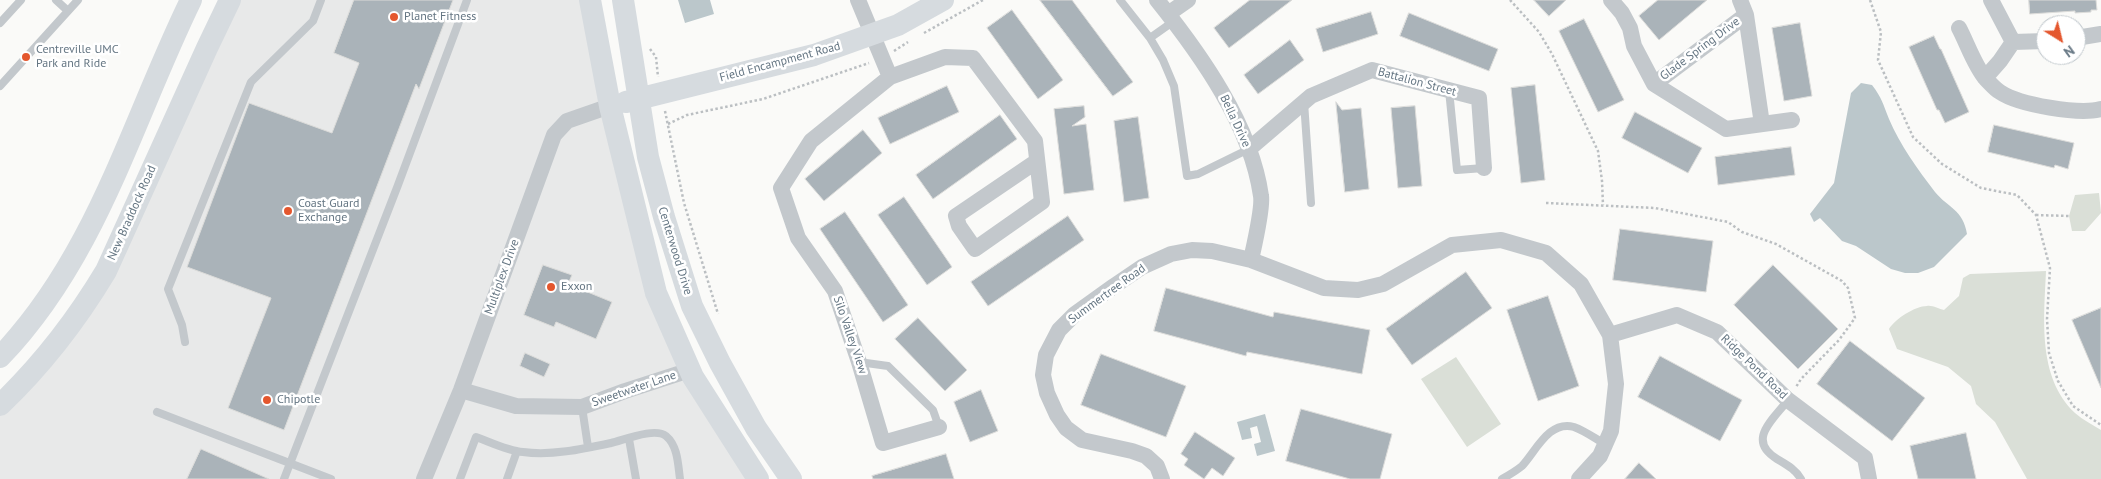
<!DOCTYPE html>
<html>
<head>
<meta charset="utf-8">
<style>
  body { margin:0 }
  #map { position:relative; width:2101px; height:479px; overflow:hidden; background:#fafaf8; font-family:"PT Sans",sans-serif }
  canvas { display:block }
  .north { position:absolute; left:2036px; top:15px; width:50px; height:50px; box-sizing:border-box; background:#fff; border:1px solid #c1c8cd; border-radius:50%; rotate:144deg; font-size:14px; font-weight:700; line-height:20px; text-align:center; color:#657683 }
  .north::after { content:''; display:block; margin:auto; width:18px; height:22px; background:#e4572e; clip-path:polygon(50% 0,100% 100%,50% 72%,0 100%) }
</style>
</head>
<body>
<div id="map">
<canvas width="2101" height="479"></canvas>
<div class="north">N</div>
</div>
<script>
const c = document.querySelector('canvas').getContext('2d');
c.lineJoin = 'round';
function paint(path, color) { c.fillStyle = color; c.fill(path, 'evenodd'); }
function stroke(path, color, width, dash) { c.strokeStyle = color; c.lineWidth = width; c.lineCap = dash ? 'butt' : 'round'; c.setLineDash(dash || []); c.stroke(path); }
function drawText(font, color, halo, rows, align = 'center') {
  c.font = font + ' "PT Sans",sans-serif'; c.lineWidth = 5; c.setLineDash([]); c.textBaseline = 'middle'; c.strokeStyle = halo; c.fillStyle = color; for (const [text, x, y, turn = 0] of rows) {
    c.save(); c.translate(x, y); c.rotate((+turn || 0) * Math.PI / 180); c.textAlign = isNaN(turn) ? turn : align; if (halo) c.strokeText(text, 0, 0); c.fillText(text, 0, 0); c.restore();
  }
}
paint(new Path2D(`
  M234 0H587L656 293 759 479H0V404L85 305Z`), '#e8e9e9');
paint(new Path2D(`
  M2099 193 2101 213 2085 231H2072L2069 216 2075 195Z
  M2046 271C2044 318 2037 377 2075 413 2083 420 2093 425 2101 430V479H2027L1995 422 1976 404 1971 386 1948 367 1897 349 1889 329C1895 319 1915 306 1927 306 1932 305 1939 309 1944 310L1959 296 1963 278 1970 274Z
  M1456 357 1501 424 1467 447 1421 379Z`), '#dadfd7');
paint(new Path2D(`
  M678 0H710L714 14 685 23Z
  M1861 83 1872 85C1882 98 1883 104 1889 119 1900 145 1918 170 1935 192 1948 208 1963 209 1967 234L1934 267 1918 273H1905L1891 269 1856 246 1842 241 1820 218 1814 222 1810 214 1834 183 1851 93Z
  M1265 414 1275 451 1257 456 1254 444 1261 442 1257 426 1250 428 1252 438 1242 440 1237 422Z`), '#bbc7cb');
const building = new Path2D(`
  M354 0H453L419 89 416 84 284 430 228 408 271 298 187 267 249 103 332 133 359 63 334 53Z
  M1040 0H1072L1133 82 1113 96Z
  M1250 0H1292L1229 48 1214 28Z
  M1534 0H1566L1549 16Z
  M1658 0H1707L1659 40 1639 16Z
  M2029 0H2096L2097 10H2091V12L2075 13V11L2030 14Z
  M1012 10 1063 80 1038 99 987 28Z
  M1371 12 1378 34 1323 52 1316 29Z
  M1409 13 1498 49 1489 71 1400 36Z
  M1584 19 1624 100 1598 112 1559 31Z
  M1800 23 1812 96 1784 101 1772 28Z
  M1934 36 1940 49H1941L1969 112 1945 123 1939 110H1937L1909 47Z
  M1290 40 1304 60 1258 94 1244 75Z
  M1535 85 1545 180 1521 183 1511 88Z
  M947 86 959 112 890 144 878 118Z
  M1336 102 1342 110 1361 108 1369 189 1345 192Z
  M1084 106 1085 117 1072 126 1086 124 1094 190 1064 194 1054 109Z
  M1415 106 1422 186 1398 188 1391 108Z
  M1635 112 1702 148 1688 173 1622 138Z
  M1000 115 1017 139 933 199 916 175Z
  M1138 117 1149 198 1124 202 1114 121Z
  M1994 125 2074 143 2068 169 2055 165 2054 168 1988 152Z
  M863 130 882 153 824 201 805 179Z
  M1791 147 1795 175 1718 185 1715 157Z
  M904 197 952 267 927 285 878 215Z
  M845 212 908 305 883 322 820 229Z
  M1068 216 1084 240 988 306 971 282Z
  M1620 229 1713 241 1706 292 1613 280Z
  M543 265 572 275 568 284 612 302 596 339 556 322 554 327 524 315Z
  M1773 265 1838 329 1798 369 1734 305Z
  M1466 272 1492 308 1412 365 1386 329Z
  M1166 288 1273 317 1274 312 1370 330 1362 374 1247 352 1246 356 1154 331Z
  M1548 296 1579 386 1538 401 1507 310Z
  M2101 308V388L2072 320Z
  M918 318 967 370 945 391 895 339Z
  M1850 341 1925 398 1892 441 1817 384Z
  M525 353 550 364 544 377 520 366Z
  M1101 354 1186 386 1166 437 1081 405Z
  M1660 356 1742 400 1720 441 1638 397Z
  M981 390 998 431 970 442 954 402Z
  M1301 409 1392 434 1380 479H1350L1286 461Z
  M1195 432 1235 458 1223 476 1212 468 1204 479 1184 465 1188 459 1181 454Z
  M1966 433 1976 479H1918L1910 446Z
  M201 449 269 479H187Z
  M946 454 954 479H873L872 476Z
  M1639 463 1656 479H1625Z`);
paint(building, '#aab3b9');
stroke(building, '#dcdcda', 1);
stroke(new Path2D(`
  M1510 0 1539 32 1552 54 1598 151 1602 181 1603 205
  M1870 0 1881 32 1878 60 1913 137 1942 164 1981 188 2017 195 2036 215 2050 268 2047 319 2049 353 2058 381 2073 406 2101 425
  M924 33 983 0
  M650 49 656 57 658 77
  M894 51 908 42
  M665 111 684 203 718 314
  M668 124 687 115 763 99 869 63
  M1546 203 1655 208 1728 222 1742 232 1776 244 1842 281 1848 288 1855 318 1839 340 1801 379 1796 387
  M2036 215 2069 216`), '#bbbfc2', 2.5, [2.5, 2.5]);
stroke(new Path2D(`
  M56 0 68 11
  M1120 0 1150 38 1163 60 1174 86 1187 176 1198 174 1249 149
  M0 23 21 0
  M1150 38 1174 21
  M0 86 78 0
  M1449 90 1457 170 1484 168
  M1304 102 1311 203
  M185 342 182 325 168 289 251 82 313 21 321 0
  M859 362 888 366 933 410 939 427
  M1788 400C1773 420 1746 440 1777 459 1787 465 1795 469 1801 479
  M582 407 588 447
  M157 412 331 479
  M629 439 636 479
  M284 479 398 185 467 0
  M460 479 476 437C490 442 508 451 523 452 551 456 583 449 611 443 624 440 655 427 666 436 678 446 678 465 680 479
  M507 479 517 451
  M1502 479C1509 475 1516 471 1522 466 1536 451 1549 420 1574 427 1585 431 1596 439 1605 444`), '#c3c8cc', 8);
stroke(new Path2D(`
  M858 0 890 77
  M1157 0C1201 55 1251 125 1261 196 1263 208 1254 246 1251 260
  M1611 0 1622 13 1630 28 1634 46 1654 84 1726 129 1792 120
  M1740 0 1746 15 1762 124
  M1991 0 2013 42
  M1168 14 1188 0
  M1959 28C1967 43 1975 67 1986 79 1990 83 1995 89 2000 92 2019 105 2080 115 2101 109
  M2076 38 2101 34
  M2013 42 2046 41
  M1985 78 2000 61 2013 42
  M1654 84 1746 15
  M1249 149 1311 96 1372 70 1479 98 1484 168
  M1610 335 1677 315 1717 332 1788 400 1865 458 1869 479
  M461 390 516 406 582 407 625 391 690 370
  M939 427 883 443 859 362 835 291 798 238 781 188 811 141 890 77 945 57 973 58 1035 141 1042 202 975 249 959 226 956 216 1037 161
  M424 479 461 390 554 135 567 121 610 106
  M1162 479 1157 466 1146 456 1132 451 1082 440 1066 428 1057 415 1047 393 1043 375 1046 355 1059 330 1075 314 1114 286 1142 267 1171 254 1192 250 1212 251 1251 260 1324 288 1358 290 1383 284 1452 245 1501 240 1546 253 1581 284 1610 335 1616 384 1611 431 1600 456 1579 479`), '#c3c8cc', 16);
stroke(new Path2D(`
  M590 0 610 106 656 293 693 377 758 479
  M623 0 648 157 664 217 692 306 720 363 756 428 791 479
  M626 102 814 55 898 25 943 0
  M0 357C97 256 131 123 191 0
  M0 405C42 365 76 321 106 271L207 48 230 0`), '#d6dbdf', 22);
for (const [x, y, r, color] of [
  [394,17,5,"#e4572e"],
  [26,57,5,"#e4572e"],
  [288,211,5,"#e4572e"],
  [551,287,5,"#e4572e"],
  [267,400,5,"#e4572e"]
]) { const dot = new Path2D(); dot.arc(x, y, r, 0, 2 * Math.PI); c.fillStyle = color; c.fill(dot); stroke(dot, '#fff', 2); }
drawText('12px', '#657683', '#fff', [
  ["Planet Fitness",404,17],
  ["Centreville UMC",36,50],
  ["Park and Ride",36,64],
  ["Coast Guard",298,204],
  ["Exchange",298,218],
  ["Exxon",561,287],
  ["Chipotle",277,400]
], 'left');
drawText('12px', '#657683', '#fff', [
  ["Glade Spring Drive",1700,49,-37],
  ["Field Encampment Road",780,62,-15],
  ["Battalion Street",1417,82,15],
  ["Bella Drive",1235,121,65],
  ["New Braddock Road",132,213,-66],
  ["Centerwood Drive",675,251,73],
  ["Multiplex Drive",502,277,-70],
  ["Summertree Road",1107,294,-36],
  ["Silo Valley View",850,335,71],
  ["Ridge Pond Road",1754,367,44],
  ["Sweetwater Lane",634,389,-19]
]);
</script>
</body>
</html>
